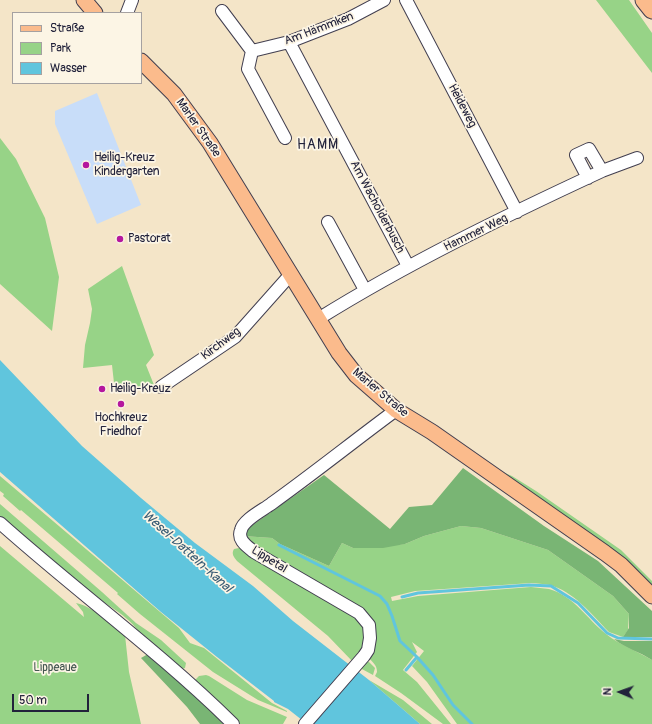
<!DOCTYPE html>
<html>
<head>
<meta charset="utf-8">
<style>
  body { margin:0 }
  #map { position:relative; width:652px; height:724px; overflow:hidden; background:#f4e5c8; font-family:Pangolin,sans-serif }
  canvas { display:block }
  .legend { position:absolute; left:12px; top:12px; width:130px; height:72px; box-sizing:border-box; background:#fcf5e5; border:1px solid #a5a1a1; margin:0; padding:5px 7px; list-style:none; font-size:12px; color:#22223b }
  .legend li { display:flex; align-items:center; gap:8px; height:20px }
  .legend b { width:20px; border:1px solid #a5a1a1 }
  .north { position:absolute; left:600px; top:672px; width:40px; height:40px; -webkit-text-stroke:3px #fcf5e5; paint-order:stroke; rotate:272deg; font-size:11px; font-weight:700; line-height:16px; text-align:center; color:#22223b }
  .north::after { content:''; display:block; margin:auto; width:14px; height:18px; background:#22223b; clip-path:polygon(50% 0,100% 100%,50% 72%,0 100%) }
  .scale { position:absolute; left:12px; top:694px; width:77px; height:18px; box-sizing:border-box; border:2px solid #22223b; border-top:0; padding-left:5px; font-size:12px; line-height:14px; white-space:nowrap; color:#22223b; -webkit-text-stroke:3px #fcf5e5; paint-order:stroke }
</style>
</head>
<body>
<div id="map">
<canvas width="652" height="724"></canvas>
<ul class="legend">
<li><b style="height:5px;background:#fbbb8c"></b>Straße</li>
<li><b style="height:11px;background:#97d387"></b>Park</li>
<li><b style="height:11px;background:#60c5dd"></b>Wasser</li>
</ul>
<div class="north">N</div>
<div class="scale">50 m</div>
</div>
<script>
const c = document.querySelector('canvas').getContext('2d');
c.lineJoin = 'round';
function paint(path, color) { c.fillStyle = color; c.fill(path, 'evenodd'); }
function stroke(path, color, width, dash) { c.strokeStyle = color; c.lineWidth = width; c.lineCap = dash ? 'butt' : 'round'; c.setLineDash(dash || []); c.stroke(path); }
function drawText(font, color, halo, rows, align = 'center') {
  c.font = font + ' Pangolin,sans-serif'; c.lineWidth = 3.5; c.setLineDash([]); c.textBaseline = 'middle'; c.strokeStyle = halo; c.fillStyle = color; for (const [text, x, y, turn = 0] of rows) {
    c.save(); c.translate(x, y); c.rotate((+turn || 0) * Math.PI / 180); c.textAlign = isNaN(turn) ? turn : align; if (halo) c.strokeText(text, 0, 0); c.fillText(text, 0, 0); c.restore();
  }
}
paint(new Path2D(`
  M97 93 141 205 97 224 55 124V111Z`), '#c8ddf9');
paint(new Path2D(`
  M596 0H629L652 33V73Z
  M0 138 16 159 45 218 59 277 52 331 0 284Z
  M122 266 154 355 146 365 154 385 149 387 115 392 112 365 83 368 85 345 90 323 92 309 88 289Z
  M500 471 512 476 536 491 621 550 652 581V588Z
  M0 476 179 628 190 643 204 648 272 703 287 711V712L258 700 213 672 140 614 117 594 118 593 21 510 20 511 3 496 4 494 0 491Z
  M0 504 102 592 136 623 161 640 186 663 185 668 182 669 140 634C130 616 103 603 86 590 57 566 29 541 0 516Z
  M461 526 481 528 548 550 613 596 629 614 628 630 623 637 609 632C592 615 574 591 549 585 543 584 537 583 531 583L415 591 391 597 392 601 418 596 531 587C537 588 543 588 549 589 574 596 587 619 606 634 620 645 637 651 652 660V724H457L427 682 412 666 424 651 412 642 417 652 403 670 417 682 451 724H443L401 693 375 676 377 672C377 665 373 663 369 658L374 628 257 549 243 536 272 538 280 544 329 566 342 543 353 548 405 544 424 536Z
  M241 545 355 616C358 619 361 623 363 626 370 638 360 653 353 662L328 636 237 561C234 557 231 554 234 549L239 548Z
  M0 546 84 617 83 612 76 603C91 606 114 624 125 635L129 672 141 724H0Z
  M367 660 375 668 373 675 360 668Z
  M206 675 209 676 247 700 287 717 283 724H240L194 681 199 676Z
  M369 680 403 700 432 724H420Z`), '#97d387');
paint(new Path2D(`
  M463 468 544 526 598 561 652 611V637H623L629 628V614L613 596 548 550 481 528 461 526 424 536 405 544 383 548H353L342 543 329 566 280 544 272 538 243 536 244 531 324 475 390 529 409 507 432 505Z
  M614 639 624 641H652V660C640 652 625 648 614 639Z
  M148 654 227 724H200L187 707 141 658Z`), '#79b574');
paint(new Path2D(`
  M0 360 82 446 141 498 195 543 253 586 293 621 369 680 420 724H307L288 709 274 702V701L217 657 161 612 0 472Z`), '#60c5dd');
stroke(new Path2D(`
  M279 545 380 596 387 604 392 616 400 641 417 657 406 670
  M402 597 418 593 529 585 551 586 578 603 607 633 618 638 652 639
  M417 657 433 675 453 705 472 724`), '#60c5dd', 3);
const minor = new Path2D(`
  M406 0 517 212
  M222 11 252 51 289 42 348 19 384 0
  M127 13 132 0
  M289 42 408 266
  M252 51 248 69 285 138
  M602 171 637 158
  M328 222 365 290
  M318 319C408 263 505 216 602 171L589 149 576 155 588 178
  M161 387 235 337 291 274
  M0 523C76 591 160 652 233 724
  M305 724 364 656 368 650 370 638 369 625 359 613 254 552C247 546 237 540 241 530 243 520 263 510 271 504 313 474 354 441 396 410`);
const major = new Path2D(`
  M84 0 95 13
  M141 61 174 94 210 143 339 353 356 375 396 410 432 432 605 553 621 565 652 596`);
const highway = new Path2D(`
  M644 0 652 10`);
stroke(minor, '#423f50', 14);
stroke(major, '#423f50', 17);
stroke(highway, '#423f50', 19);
stroke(minor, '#fff', 12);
stroke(major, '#fbbb8c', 15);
stroke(highway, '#fbbb8c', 17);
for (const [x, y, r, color] of [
  [86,165,4,"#b5179e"],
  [120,239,4,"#b5179e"],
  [102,389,4,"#b5179e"],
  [121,404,4,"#b5179e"]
]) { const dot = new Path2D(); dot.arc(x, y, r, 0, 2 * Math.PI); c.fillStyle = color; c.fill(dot); stroke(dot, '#fcf5e5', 1.5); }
drawText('12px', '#22223b', '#fcf5e5', [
  ["Am Hämmken",319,29,-21],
  ["Heideweg",462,106,62],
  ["Marler Straße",198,128,55],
  ["Am Wacholderbusch",377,207,62],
  ["Hammer Weg",476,233,-26],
  ["Kirchweg",221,344,-37],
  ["Marler Straße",380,393,40],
  ["Lippetal",269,560,32]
]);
drawText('12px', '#22223b', '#fcf5e5', [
  ["Heilig-Kreuz",94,158],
  ["Kindergarten",94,172],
  ["Pastorat",128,239],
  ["Heilig-Kreuz",110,389],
  ["Hochkreuz",121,418,"center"],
  ["Friedhof",121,432,"center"]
], 'left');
drawText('12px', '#455752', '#fcf5e5', [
  ["Lippeaue",55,668]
]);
drawText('italic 13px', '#385b74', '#fcf5e5', [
  ["Wesel-Datteln-Kanal",187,552,42]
]);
c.letterSpacing = '1px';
drawText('14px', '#22223b', '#fcf5e5', [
  ["HAMM",318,145]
]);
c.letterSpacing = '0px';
</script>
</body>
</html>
